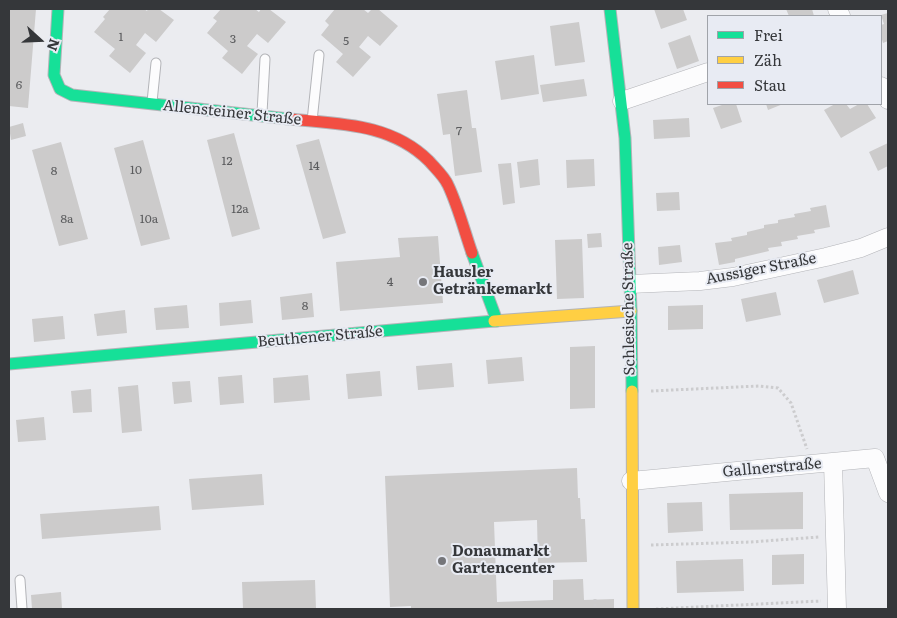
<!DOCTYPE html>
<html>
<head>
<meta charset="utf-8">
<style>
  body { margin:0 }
  #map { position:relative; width:897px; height:618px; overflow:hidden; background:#ebecf0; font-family:Literata,serif }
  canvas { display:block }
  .frame { position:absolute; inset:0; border:10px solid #35373a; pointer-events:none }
  .legend { position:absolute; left:707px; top:15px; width:175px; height:90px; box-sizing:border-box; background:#e8ebf3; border:1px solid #a0a3a9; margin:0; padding:6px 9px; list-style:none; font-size:15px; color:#35373a }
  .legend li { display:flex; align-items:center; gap:10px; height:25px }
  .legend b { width:25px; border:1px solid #a0a3a9 }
  .north { position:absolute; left:15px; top:15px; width:50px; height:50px; -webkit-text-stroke:4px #e8ebf3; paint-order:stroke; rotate:110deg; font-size:14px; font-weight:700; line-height:20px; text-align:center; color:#35373a }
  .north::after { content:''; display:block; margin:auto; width:18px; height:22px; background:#35373a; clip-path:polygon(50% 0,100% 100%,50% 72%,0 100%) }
</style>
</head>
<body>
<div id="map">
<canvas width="897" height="618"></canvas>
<div class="frame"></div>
<ul class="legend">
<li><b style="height:6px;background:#16e098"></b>Frei</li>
<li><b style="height:6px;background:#ffcf43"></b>Zäh</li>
<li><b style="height:6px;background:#f24e42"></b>Stau</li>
</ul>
<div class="north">N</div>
</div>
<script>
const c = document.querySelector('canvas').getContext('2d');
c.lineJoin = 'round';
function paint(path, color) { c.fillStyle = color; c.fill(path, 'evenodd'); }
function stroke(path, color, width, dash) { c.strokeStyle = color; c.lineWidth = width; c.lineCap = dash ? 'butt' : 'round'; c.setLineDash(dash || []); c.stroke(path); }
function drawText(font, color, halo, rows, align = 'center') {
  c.font = font + ' Literata,serif'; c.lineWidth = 4; c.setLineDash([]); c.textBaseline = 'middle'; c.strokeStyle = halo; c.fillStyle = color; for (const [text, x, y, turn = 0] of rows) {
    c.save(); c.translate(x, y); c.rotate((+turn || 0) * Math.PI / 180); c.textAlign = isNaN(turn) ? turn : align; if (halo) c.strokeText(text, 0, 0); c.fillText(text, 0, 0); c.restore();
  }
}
paint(new Path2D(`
  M9 9H36L28 108 9 106Z
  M110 9H144L147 11 148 9H159L174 20 156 42 145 33 136 45 146 53 130 73 109 56 115 49 94 32 105 19 103 17Z
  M221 9H255L259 12 261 9H269L286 22 268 43 257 34 247 46 258 54 242 74 222 58 228 51 207 33 217 21 213 18Z
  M335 9H363L368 13 372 9H378L398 26 380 46 368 36 359 47 371 57 353 77 336 62 343 54 321 35 329 25 325 21Z
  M654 9H683L687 20 661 29Z
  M786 9H812L814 16H789Z
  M888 13V41L883 43 881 36V25L884 24 881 15Z
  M579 22 585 62 555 66 550 26Z
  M690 35 699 61 677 69 668 43Z
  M534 55 539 94 501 100 495 61Z
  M584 79 587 96 543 102 540 85Z
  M467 90 472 128H476L482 172 455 176 450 134 443 135 437 94Z
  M725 104H736L742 122 721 129 713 108Z
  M766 104H783L768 110Z
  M835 104H846L850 109 859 104H867L876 118 841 138 824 110Z
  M689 118 690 137 654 139 653 120Z
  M23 123 26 136 11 140 9 127Z
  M234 133 260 229 232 237 207 140Z
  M319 139 346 233 323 239 296 145Z
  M143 140 170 239 141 246 114 148Z
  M61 142 88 239 59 246 32 150Z
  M888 143V166L878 171 869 152Z
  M538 159 540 185 520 188 517 162Z
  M594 159 595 186 567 188 566 160Z
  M511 163 515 203 503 205 498 164Z
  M679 192 680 210 657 211 656 193Z
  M826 205 830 227 814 230 815 233 797 236 798 239 781 242 782 246 768 248 769 251 735 259V262L719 265 715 243 732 241 731 238 747 235V232L764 228V225L778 223V220L795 217 794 214 811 211 810 208Z
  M601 233 602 247 588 248 587 234Z
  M438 236 443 303 340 311 336 262 400 257 398 238Z
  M582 239 584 298 557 299 555 240Z
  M680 245 682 262 659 265 658 247Z
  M853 270 859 294 824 303 817 280Z
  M776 292 781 315 746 322 741 299Z
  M312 293 314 317 282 320 280 297Z
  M251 300 253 323 220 326 219 303Z
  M187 305 189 328 156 330 154 308Z
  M703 305V329L668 330V306Z
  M125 310 127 333 97 336 94 314Z
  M63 316 65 339 34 342 32 319Z
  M595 346V408L570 409V347Z
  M522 357 524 381 488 384 486 360Z
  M452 363 454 387 418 390 416 366Z
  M380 371 382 396 348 399 346 374Z
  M242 375 244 403 220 405 218 377Z
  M308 375 310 400 274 403 273 378Z
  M190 381 192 402 174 404 172 382Z
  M138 385 142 431 122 433 118 387Z
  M91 389 92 412 73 413 71 391Z
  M44 417 46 440 18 442 16 420Z
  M577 468 578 498H580L581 519H585L587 562 538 563 537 520 494 522 497 602 553 600V580L583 579 584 600 614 599V609H411V606L390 607 385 476Z
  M262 474 264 505 192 510 189 479Z
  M803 492V529L730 530 729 494Z
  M702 502 703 531 668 533 667 503Z
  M159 506 161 530 42 539 40 514Z
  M804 554V584L772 585V555Z
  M743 559 744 591 677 593 676 561Z
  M315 580 316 609H243L242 582Z
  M61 592 62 609H32L31 595Z`), '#cccbcb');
const lane = new Path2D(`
  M152 102 156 63
  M262 113 265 59
  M312 121 319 55
  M20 580 22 609`);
const street = new Path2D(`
  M837 9 841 16
  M881 86 888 100
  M622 101 708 72
  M630 284 700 281 733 277 826 257 861 248 888 237
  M833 462 837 609
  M631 481 875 458 888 493`);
const fast = new Path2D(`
  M58 9 54 75 60 89 72 95 289 119
  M610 9 625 138 631 311 632 391
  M472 253 497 321
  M9 364 494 321`);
const slow = new Path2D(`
  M494 321 631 311
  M632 391 633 609`);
const jam = new Path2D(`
  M289 119C339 124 391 123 429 161 435 168 444 176 448 185 458 206 464 230 472 253`);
stroke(lane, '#b3b4b8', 11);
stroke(street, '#b3b4b8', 19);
stroke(fast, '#b3b4b8', 13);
stroke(slow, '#b3b4b8', 13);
stroke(jam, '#b3b4b8', 13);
stroke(new Path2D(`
  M651 391 759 386 778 388 791 403 807 449
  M651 545 751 542 819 537
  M595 599V609
  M656 609 821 601`), '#ccccce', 3, [2.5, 2.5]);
stroke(lane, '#fcfcfd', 9);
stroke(street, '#fcfcfd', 18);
stroke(fast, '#16e098', 11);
stroke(slow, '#ffcf43', 11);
stroke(jam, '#f24e42', 11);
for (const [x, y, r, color] of [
  [423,282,5,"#75767a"],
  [442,561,5,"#75767a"]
]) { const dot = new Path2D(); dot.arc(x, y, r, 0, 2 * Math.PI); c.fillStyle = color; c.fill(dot); stroke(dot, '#e8ebf3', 2); }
drawText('12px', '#5b5c5e', null, [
  ["1",121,37],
  ["3",233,39],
  ["5",346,41],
  ["6",19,85],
  ["7",459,131],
  ["12",227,161],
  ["14",314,166],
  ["10",136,170],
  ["8",54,171],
  ["12a",240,209],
  ["8a",67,219],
  ["10a",149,219],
  ["4",390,282],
  ["8",305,306]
]);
drawText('15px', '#35373a', '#e8ebf3', [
  ["Allensteiner Straße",232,113,6],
  ["Aussiger Straße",761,269,-11],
  ["Schlesische Straße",629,309,-91],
  ["Beuthener Straße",320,337,-5],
  ["Gallnerstraße",772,468,-5]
]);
drawText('bold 15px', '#35373a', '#e8ebf3', [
  ["Hausler",433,273],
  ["Getränkemarkt",433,290],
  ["Donaumarkt",452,552],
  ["Gartencenter",452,569]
], 'left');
</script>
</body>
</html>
